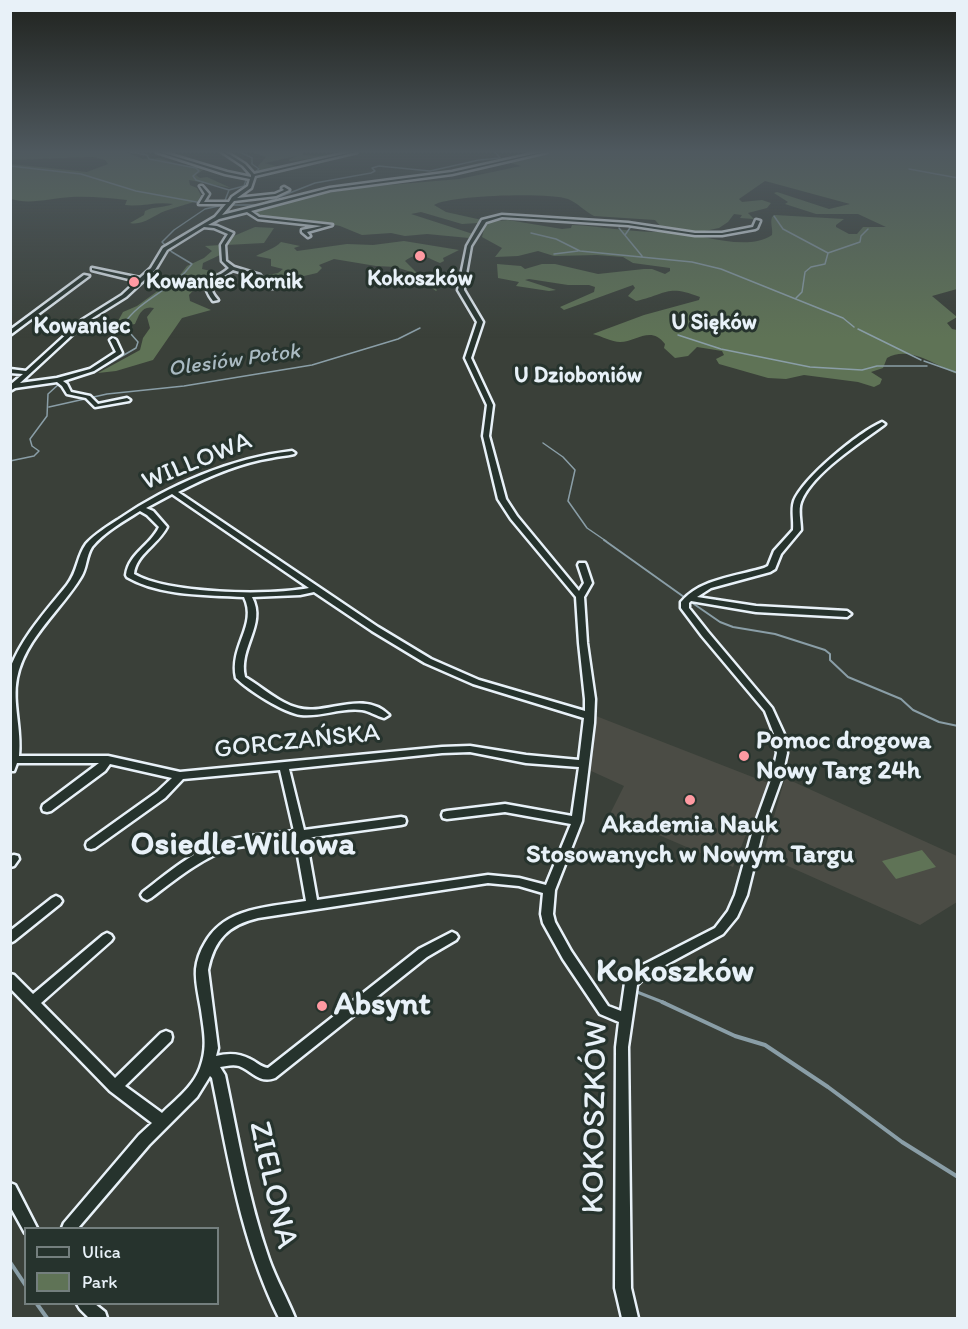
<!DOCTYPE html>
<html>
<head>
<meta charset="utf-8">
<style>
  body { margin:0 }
  #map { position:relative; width:968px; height:1329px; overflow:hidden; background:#3a4039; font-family:Itim,sans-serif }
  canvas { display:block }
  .frame { position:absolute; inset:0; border:12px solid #e8f1f8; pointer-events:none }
  .legend { position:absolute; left:24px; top:1227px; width:195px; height:78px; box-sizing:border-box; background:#26332d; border:2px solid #747f7e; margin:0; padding:8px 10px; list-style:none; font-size:18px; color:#e8f1f8 }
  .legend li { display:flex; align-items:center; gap:12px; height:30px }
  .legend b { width:30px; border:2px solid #747f7e }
</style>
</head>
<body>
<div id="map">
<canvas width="968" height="1329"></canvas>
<div class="frame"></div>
<ul class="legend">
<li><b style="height:8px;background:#26332d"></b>Ulica</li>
<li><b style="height:16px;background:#5f7356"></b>Park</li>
</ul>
</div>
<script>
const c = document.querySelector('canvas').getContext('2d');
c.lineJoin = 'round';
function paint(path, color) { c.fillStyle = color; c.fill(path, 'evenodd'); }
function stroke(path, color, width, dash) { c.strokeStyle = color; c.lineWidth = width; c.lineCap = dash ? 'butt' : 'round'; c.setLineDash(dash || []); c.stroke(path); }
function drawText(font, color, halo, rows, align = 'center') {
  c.font = font + ' Itim,sans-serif'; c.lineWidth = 6; c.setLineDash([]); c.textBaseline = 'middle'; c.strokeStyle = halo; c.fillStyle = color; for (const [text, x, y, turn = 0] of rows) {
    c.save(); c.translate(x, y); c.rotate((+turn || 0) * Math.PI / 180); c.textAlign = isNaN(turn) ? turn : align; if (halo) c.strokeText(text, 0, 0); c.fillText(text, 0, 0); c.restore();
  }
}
paint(new Path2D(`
  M596 716 768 783 753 825H750L733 867 610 814 624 786 589 770Z
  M785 778 957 856V902L920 925 763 855Z`), '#4b4c45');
paint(new Path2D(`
  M24 152H126L143 159 159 158 181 165 206 168 196 175 200 178 207 177 231 188 189 180 190 185 197 188 201 195 198 201C187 204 176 207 165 211 154 215 143 226 130 223L144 215 145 211C154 206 164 208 173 204 157 201 141 207 125 205L127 200C109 198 90 196 71 197 51 198 30 205 11 199V164L87 172 108 164 105 160 93 157 11 160 13 154 11 153Z
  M252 152H306H302L303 155 329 156 292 161H289L290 159 297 156 265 163 279 167 260 171 258 166 266 157Z
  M549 152H957V289L932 296 957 317 947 323 952 329 957 330V374C935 365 909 345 887 358L883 368 871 372 882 379 880 384 874 387 858 382 804 375 786 379 768 378 719 364 716 359 724 355 722 351 697 347 688 356 675 358 664 348 665 344C651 325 636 342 620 342 612 342 601 336 593 334L644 315 699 300 700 297C667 284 667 294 636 301L628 296 635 288 633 285 564 310 560 307 594 292 595 287 589 285H568L529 279 525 280 556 290 549 291 516 286 519 282 498 278 497 264 521 266 525 269 542 264H555L598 274 644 269H652L665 274 670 271V268L633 263 623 257 597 255 554 256 538 251 518 256 495 257 502 248 482 237 486 222 508 220 562 229 571 228 572 225C602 226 634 233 663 232 696 230 743 254 772 235 773 228 770 223 772 217L775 215 844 219 836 225V227L849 234H857L863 227H886L858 214H816L785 204 788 202 774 193 777 192 829 209 850 204 765 181 739 199 742 202 762 200 771 203 767 208 748 213 754 219 740 218 742 215 734 214 728 222 719 228 695 233 663 229 655 220 594 216C584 211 578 203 568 199 550 192 448 195 434 205L446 212 482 220 478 223 462 224 421 212 411 214 473 234 469 238 427 234 405 236 391 233 362 235 340 226 325 223 261 218 254 210 303 197 365 187 459 179 521 166 507 162Z
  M255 227 274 228 264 243 226 245 229 238Z
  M404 241 459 250 443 258 444 261 440 263C427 258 419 250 405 261L428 284 437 290 436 291 408 271 396 267 376 266 334 259 319 265 322 268 317 273 291 279 290 283 282 286 263 279 262 276 278 273 283 269 271 266V259L256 256C265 251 274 249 281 242L300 246 294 248 297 251 347 244 373 245Z
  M221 245 220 255 203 263 202 269 219 273 201 282 189 295 190 301 211 310 182 318 153 360 116 371 98 373 140 350 143 338 150 328 147 317 154 308C142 305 139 315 135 324L119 327 113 324 118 321 123 312 137 306 159 290 172 285 187 266 204 258 212 251 205 246Z
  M922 850 936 867 896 879 882 861Z`), '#5f7356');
stroke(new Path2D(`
  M130 152 147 155 149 159 196 168 199 171 193 176 196 180 229 190 224 203
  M10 166 81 174 136 191 213 205
  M909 169 958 178
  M229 190 244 186 247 177 259 169 252 164V158L240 152
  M774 216 783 229 828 253 825 264 811 267 805 272 802 292 796 298
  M619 228 642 256
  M531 233 556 239 580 251 692 262 721 269 843 318 854 327
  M625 235 632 225
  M828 253 860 242 861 236 868 229
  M554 254 578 251
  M858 329 921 360
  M678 335 721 349 810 367 862 370 877 366H927
  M924 361 958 373
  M49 407 107 394 184 386 312 365 398 339 420 328
  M543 443 563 457 575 470 568 501 587 528 606 541
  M10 461 34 456 39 451 32 446 30 439 47 416 48 394 59 384 105 366 136 348 138 342 123 325C141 298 173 290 192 264L172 252 162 242 174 230 205 209 223 205H259L315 183 371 173 375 171 372 168 379 166 430 171 479 160 500 158 495 152`), '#8a9ea7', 1.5);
stroke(new Path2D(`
  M604 540 684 597
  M691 602 720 622 733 627 775 634 825 650 830 654V660L848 677 901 699 913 710 939 722 958 726`), '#8a9ea7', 2);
stroke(new Path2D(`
  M637 992 665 1003`), '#8a9ea7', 3);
stroke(new Path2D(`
  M662 1002 735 1036 765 1045 828 1087 902 1142 958 1177
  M10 1262 26 1286
  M37 1304 47 1318`), '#8a9ea7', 4);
const minor = new Path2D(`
  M157 152H161L227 172 251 177V175L243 166 222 152H226L245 164 254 174 352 152H357L255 176 251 188 237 198 275 194 284 190 282 188 284 187 289 190 276 196 234 201 222 215 330 188 452 172 542 152H547L452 174 330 190 251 211 259 217 332 225 307 232 310 236 308 237 302 232V230L322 226 258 219 247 212 219 219 208 225 217 226 233 233 225 245 226 261 234 267 260 275 263 280 273 286V288C266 289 259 283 256 277L233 270 212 284C210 291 214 295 218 300L213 301C196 278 215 281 229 268L222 261 221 245 228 234 214 228 204 227 167 250 155 270 126 297 86 322 20 383 57 378 90 369 116 352 110 340 113 338 116 340 122 353 121 354 94 371 63 381 67 384 71 392 90 396 98 404 127 398 130 400 129 401 95 407 86 398 67 394 62 386 57 382 15 388 10 391V385L23 374 10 373V369L26 371 82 320 122 295 137 281 92 270V268L140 278 151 268 163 248 215 217 226 204H199L205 194 200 186H202L209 194 204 202H229L232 197 248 186 250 179 225 174Z
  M502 215 628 223 695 233H722L753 227 756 220 760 221 757 228 755 229 722 235H695L628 225 502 217 486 222 471 246 464 285V290L483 322 471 358 493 405 489 436 506 499 517 516 579 591 584 583 578 565 579 563H585L586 565 592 583 584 597 587 643 595 699 594 723 582 821 555 890 553 914 555 922 571 951 608 1006 621 1011 625 983 627 979 639 967 715 928 728 911 735 895 753 830 771 780 777 753 774 734 765 711 702 636 681 608V602C700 579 737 576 764 568L768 566 774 551 793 530C794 520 791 510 794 501 804 477 858 433 882 422L885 424 884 425C860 443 812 473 801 502 798 510 801 521 801 530L781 554 775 569 770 572 711 588 697 597 756 606 847 611 851 614 847 617 756 612 691 601 689 603V608L708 632 772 708 784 734 787 753 781 780 763 830 747 895 737 917 723 934 647 975 637 985 628 1047 631 1288 638 1318H622L615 1288 616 1047 619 1022 600 1014 563 959 543 923 541 914 543 893 519 886 488 883 258 918C228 925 214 940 208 970L218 1048 216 1056C228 1053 239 1053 250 1059 257 1062 260 1067 268 1068L419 949 452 932 456 934 458 937 456 940 427 957 275 1078C259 1084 252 1071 239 1066 233 1064 226 1066 220 1067L225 1075C238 1137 248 1199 269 1259 276 1279 287 1298 295 1318H279C241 1241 229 1161 212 1078L210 1076 197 1097 149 1145 78 1228H62L64 1223 139 1135 152 1123 110 1091 10 988V974L14 975 33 994 103 935 107 933 111 935 113 938 111 941 41 1003 115 1078 161 1033 166 1031 171 1033 172 1037 171 1041 125 1086 162 1113C175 1100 193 1087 200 1068 208 1047 204 1032 201 1010 199 997 195 982 196 969 197 960 200 951 205 943 225 907 269 907 306 901L295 839 231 848C200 859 176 879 151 898L147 900 143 898 141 895 143 892C169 872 195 849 228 840 249 835 272 834 294 831L280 770 183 779 165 798 95 848 91 849 87 848 86 845 87 842 157 792 172 778 110 764 105 771 51 811 47 812 43 811 42 808 43 805 99 763H17L14 771H10V669C22 637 46 611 67 585 78 571 77 556 86 544 95 534 108 526 119 519 169 485 231 458 292 451L295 453 294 454C287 456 279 456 271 458 239 463 207 477 178 492L378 627 431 659 479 680 585 711V699L579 643 576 597 511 519 498 499 483 436 487 405 465 358 477 322 458 290 467 246 482 220ZM172 494 309 588C271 596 167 594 134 574 136 554 158 545 167 527L153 511 146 508ZM140 511 147 515 159 527C150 546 129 553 126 575L127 577C159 596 208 595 244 597 258 625 229 646 236 678 248 690 284 713 301 715 322 717 342 707 362 710 370 711 376 716 384 718L389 715C363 689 326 716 298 708 279 703 262 687 245 677 238 647 267 625 252 597L300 595 314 592 372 631 425 663 473 684 584 718 579 760 526 755 470 746 442 747 180 772 108 756H19C22 729 12 703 17 678 25 638 62 609 81 577 87 568 86 556 92 547 104 532 124 521 140 511ZM470 752 526 763 579 767 572 816 505 804 447 811 443 812 442 815 443 818 447 819 505 812 571 824 546 885 519 878 488 875 317 900 306 838 401 825 405 824 406 821 405 818 401 817 304 830 289 769 442 753Z
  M84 275 89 276 10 335V330Z
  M14 855 18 856 19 859 14 866 10 867V856Z
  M56 896 60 898 62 901 60 904 14 941 10 943V931L52 898Z
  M10 1183 15 1185 37 1228H26L25 1233 10 1206Z
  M77 1304H95L105 1312 107 1318H89L80 1309Z`);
stroke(minor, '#e8f1f8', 5);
paint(minor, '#26332d');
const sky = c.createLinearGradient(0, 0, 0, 338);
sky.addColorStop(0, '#20231f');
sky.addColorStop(0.45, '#4f595f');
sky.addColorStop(1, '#4f595f00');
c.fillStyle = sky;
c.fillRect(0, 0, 968, 338);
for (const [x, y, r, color] of [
  [420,256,6,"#ff9aa2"],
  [134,282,6,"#ff9aa2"],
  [744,756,6,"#ff9aa2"],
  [690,800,6,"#ff9aa2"],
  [322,1006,6,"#ff9aa2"]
]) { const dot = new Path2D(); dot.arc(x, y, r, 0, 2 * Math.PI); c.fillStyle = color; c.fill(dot); stroke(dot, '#26332d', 2); }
drawText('bold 22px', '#e8f1f8', '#26332d', [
  ["Kokoszków",420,279],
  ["Kowaniec Kornik",146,282,"left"]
]);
drawText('bold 22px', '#e8f1f8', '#26332d', [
  ["U Sięków",714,323],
  ["U Dzioboniów",578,376]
]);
drawText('italic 22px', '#a9bac2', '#26332d', [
  ["Olesiów Potok",234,361,-8]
]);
drawText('bold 24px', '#e8f1f8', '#26332d', [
  ["Kowaniec",82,327]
]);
drawText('26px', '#e8f1f8', '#26332d', [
  ["WILLOWA",197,462,-22],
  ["GORCZAŃSKA",297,742,-6]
]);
drawText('bold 26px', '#e8f1f8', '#26332d', [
  ["Pomoc drogowa",756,741],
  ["Nowy Targ 24h",756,771],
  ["Akademia Nauk",690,825,"center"],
  ["Stosowanych w Nowym Targu",690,855,"center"]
], 'left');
drawText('bold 32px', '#e8f1f8', '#26332d', [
  ["Absynt",334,1006]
], 'left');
drawText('32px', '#e8f1f8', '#26332d', [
  ["KOKOSZKÓW",596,1117,-89],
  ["ZIELONA",272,1185,77]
]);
drawText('bold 33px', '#e8f1f8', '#26332d', [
  ["Osiedle Willowa",243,846],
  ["Kokoszków",675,973]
]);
</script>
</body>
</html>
